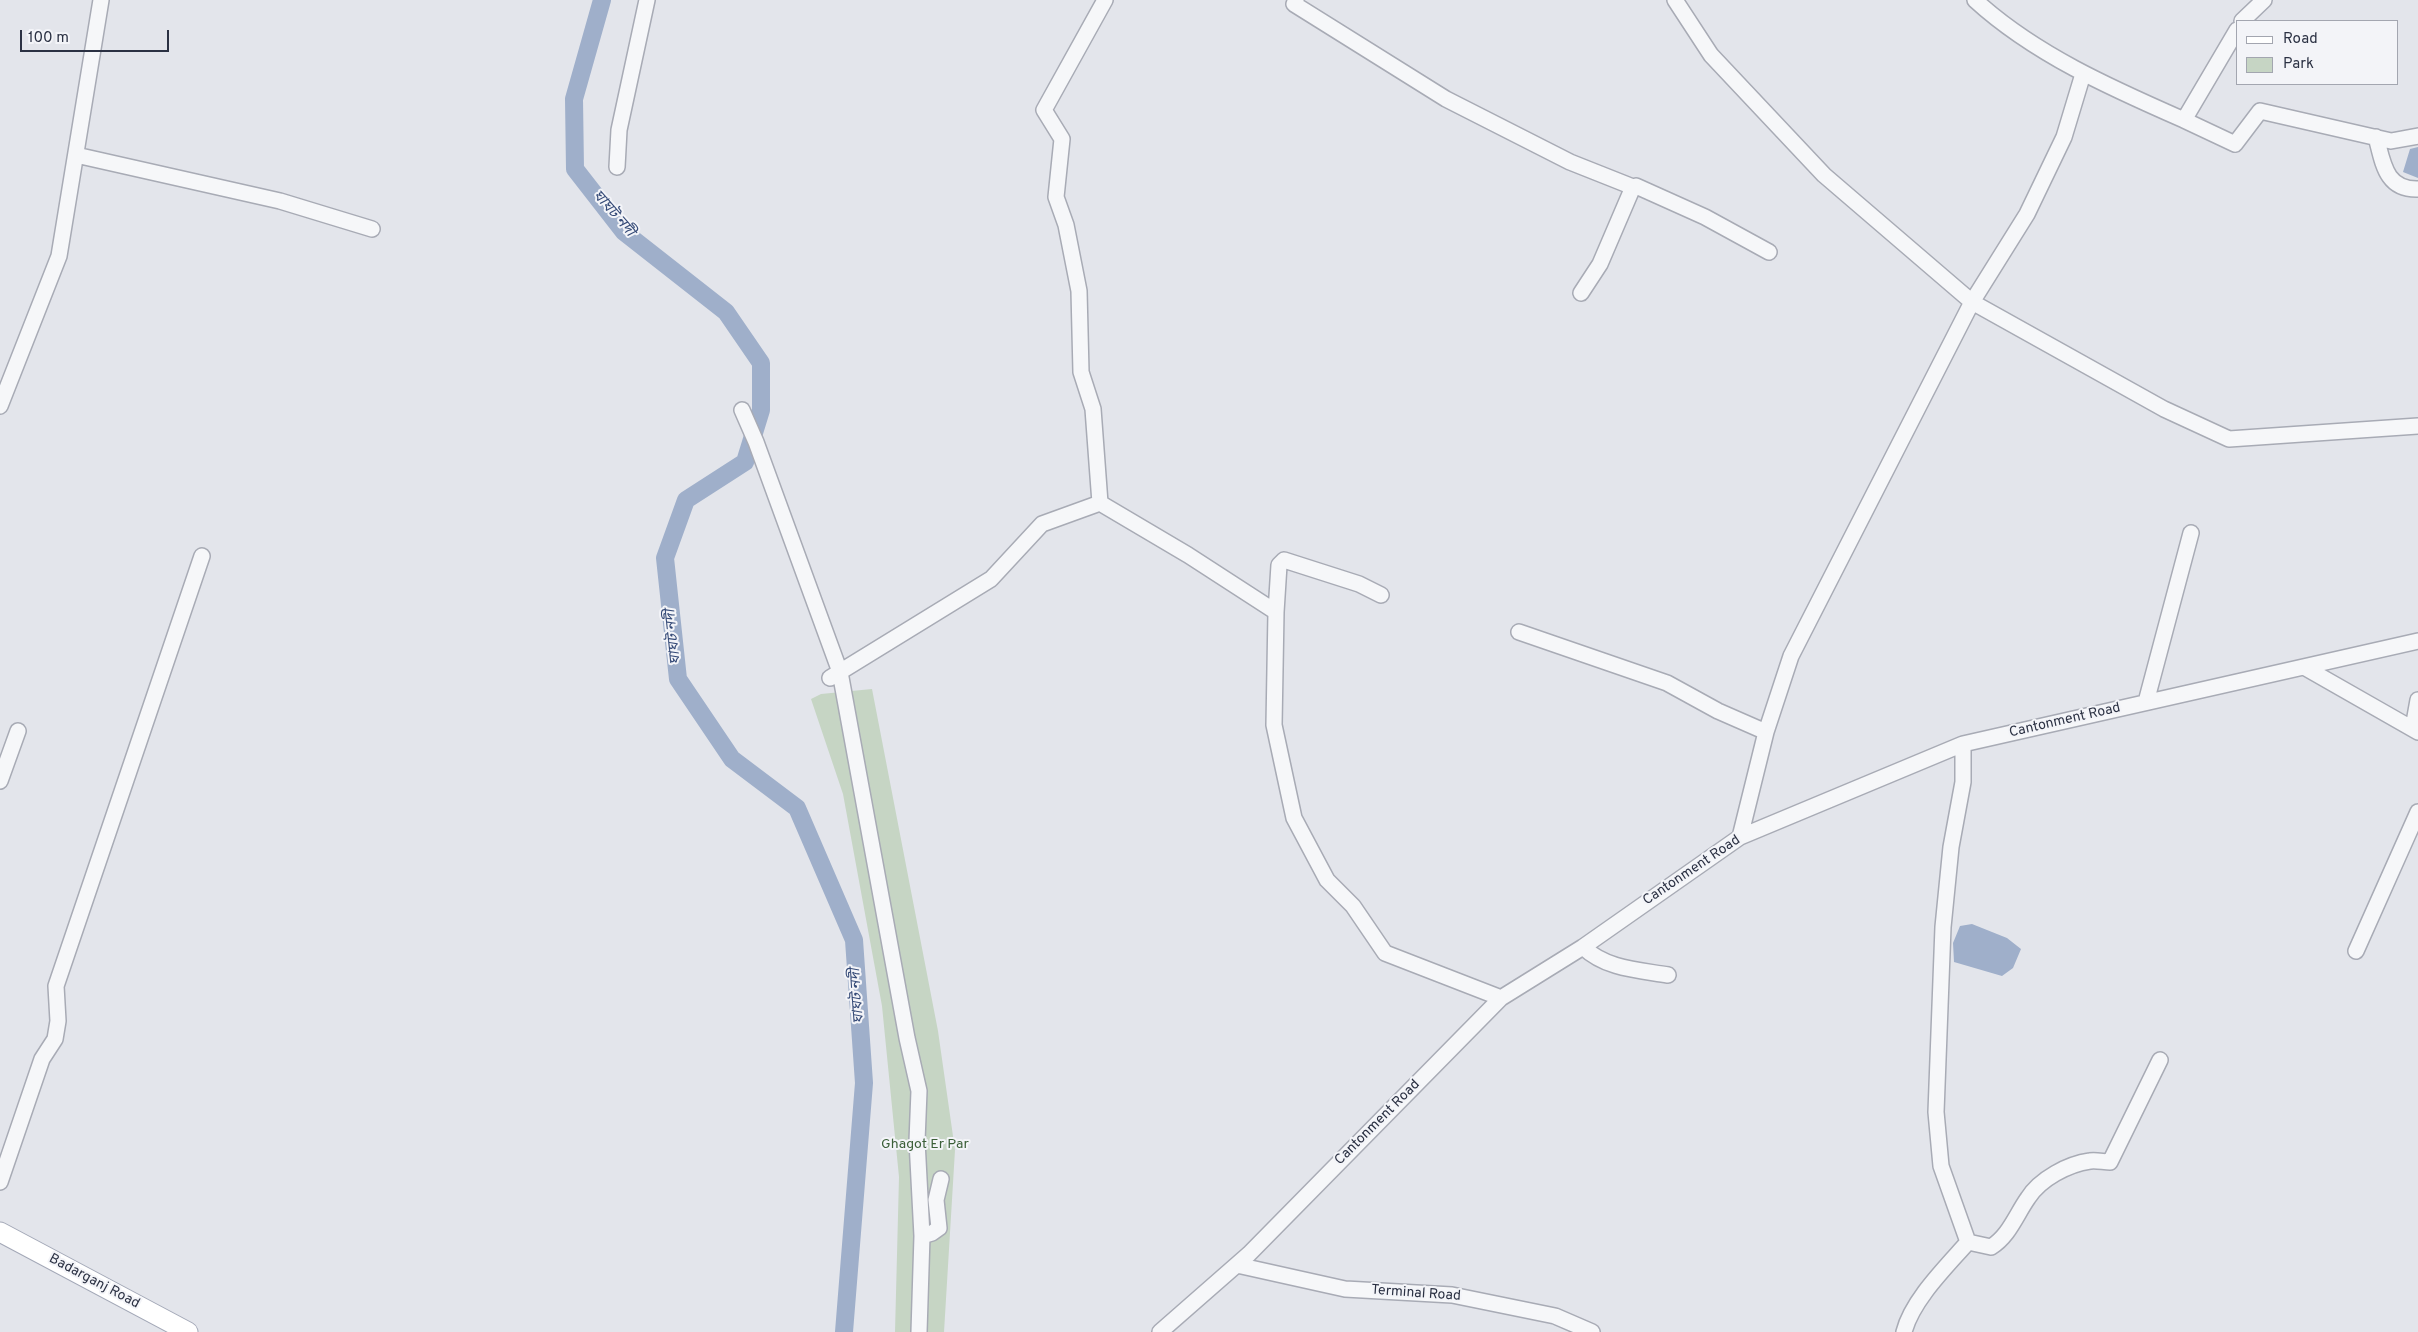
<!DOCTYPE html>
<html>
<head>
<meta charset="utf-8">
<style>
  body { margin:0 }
  #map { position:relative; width:2418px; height:1332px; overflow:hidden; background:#e3e5eb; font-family:Overpass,sans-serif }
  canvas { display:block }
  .legend { position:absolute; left:2236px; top:20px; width:162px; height:65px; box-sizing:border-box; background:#f3f4f8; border:1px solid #a3a6b0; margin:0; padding:6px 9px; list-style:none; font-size:15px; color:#2b3143 }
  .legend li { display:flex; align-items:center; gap:10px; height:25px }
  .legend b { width:25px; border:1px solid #a3a6b0 }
  .scale { position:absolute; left:20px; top:30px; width:149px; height:22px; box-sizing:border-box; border:2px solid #2b3143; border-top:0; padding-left:6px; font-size:15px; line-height:18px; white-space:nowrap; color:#2b3143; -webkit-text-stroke:4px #f3f4f8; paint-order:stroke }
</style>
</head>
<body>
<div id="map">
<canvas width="2418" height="1332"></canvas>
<ul class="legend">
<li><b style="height:6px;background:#fff"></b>Road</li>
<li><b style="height:14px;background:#c6d5c4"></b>Park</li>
</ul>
<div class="scale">100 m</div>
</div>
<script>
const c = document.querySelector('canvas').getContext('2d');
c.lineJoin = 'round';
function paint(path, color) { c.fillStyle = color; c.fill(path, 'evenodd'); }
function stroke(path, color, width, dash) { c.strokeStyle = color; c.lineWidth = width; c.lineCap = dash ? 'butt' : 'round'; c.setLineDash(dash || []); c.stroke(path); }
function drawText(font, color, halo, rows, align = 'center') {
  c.font = font + ' Overpass,"Noto Sans Bengali",sans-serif'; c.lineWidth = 4; c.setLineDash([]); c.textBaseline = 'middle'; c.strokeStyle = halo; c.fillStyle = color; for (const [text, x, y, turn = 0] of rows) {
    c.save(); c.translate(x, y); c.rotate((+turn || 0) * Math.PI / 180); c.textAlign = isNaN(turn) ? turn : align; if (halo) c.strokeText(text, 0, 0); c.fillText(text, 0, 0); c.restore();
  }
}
paint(new Path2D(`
  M872 689 938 1031 955 1150 944 1332H895L899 1177 882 1006 843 794 811 699 821 694Z`), '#c6d5c4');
paint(new Path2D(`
  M2418 147V178L2403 172 2410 149Z
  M1972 924 2007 938 2021 949 2013 968 2002 976 1954 962 1953 943 1960 926Z`), '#9fafca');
stroke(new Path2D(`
  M602 0 574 99 575 169 624 232 726 312 761 363V410L745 462 686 500 665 558 678 679 732 759 797 808 854 940 864 1083 844 1332`), '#9fafca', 18);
const minor = new Path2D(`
  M1296 0 1294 4 1446 99 1570 162 1633 187 1636 186 1705 217 1769 252
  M1675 0 1711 55 1824 175 1972 302 2164 409 2229 439 2418 426
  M1975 0C2034 54 2111 88 2184 120L2237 30
  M2242 21 2264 0
  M2184 120 2235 144 2260 111 2391 141 2418 136
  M2376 137C2383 162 2385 190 2418 189
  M76 155 280 201 372 229
  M617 167 619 130 647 0
  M1581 293 1600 264 1633 187
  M0 406 59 256 101 0
  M742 410 756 442 840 672 907 1038 919 1091 917 1141 922 1236 932 1233 939 1228 936 1200 941 1179
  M1100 503 1093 409 1081 372 1079 291 1066 225 1056 197 1062 139 1044 110 1105 0
  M1276 612 1279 565 1284 560 1359 584 1381 595
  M1519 632 1667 683 1718 711 1766 732
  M2304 667 2418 732
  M830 678 991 579 1042 524 1100 503 1188 555 1276 612 1274 725 1294 818 1327 880 1353 906 1385 953 1501 998
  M2146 702 2191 533
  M2413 728 2418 700
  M1963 744V782L1951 847 1943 927 1936 1112 1941 1166 1968 1242
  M0 781 18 731
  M1740 837 1766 732 1791 656 1972 302 2027 214 2064 137 2083 74
  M1583 947C1606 969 1638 970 1668 975
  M2356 951 2418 812
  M0 1182 42 1059 55 1039 58 1021 56 986 202 556
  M1237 1265 1345 1289 1452 1295 1555 1316 1592 1332
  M919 1332 922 1236
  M1160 1332 1249 1254 1501 998 1583 947 1740 837 1963 744 2418 641
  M1904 1332C1912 1300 1947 1266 1968 1242L1991 1247C2009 1236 2016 1215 2028 1198 2040 1179 2068 1164 2090 1161 2096 1160 2104 1162 2110 1162L2160 1060`);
const major = new Path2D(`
  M0 1232 188 1332`);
stroke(minor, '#a8abb5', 18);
stroke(major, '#a3a8b7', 21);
stroke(minor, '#f6f7f9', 15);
stroke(major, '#fff', 19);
drawText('14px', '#2b3143', '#f3f4f8', [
  ["Cantonment Road",2065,721,-13],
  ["Cantonment Road",1692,871,-34],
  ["Cantonment Road",1378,1123,-45],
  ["Badarganj Road",94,1282,28],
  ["Terminal Road",1416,1294,4]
]);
drawText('14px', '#3b5f38', '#f3f4f8', [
  ["Ghagot Er Par",925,1145]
]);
drawText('italic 15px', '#354a77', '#f3f4f8', [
  ["ঘাঘট নদী",613,214,49],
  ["ঘাঘট নদী",674,637,-96],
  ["ঘাঘট নদী",858,996,-94]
]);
</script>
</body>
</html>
